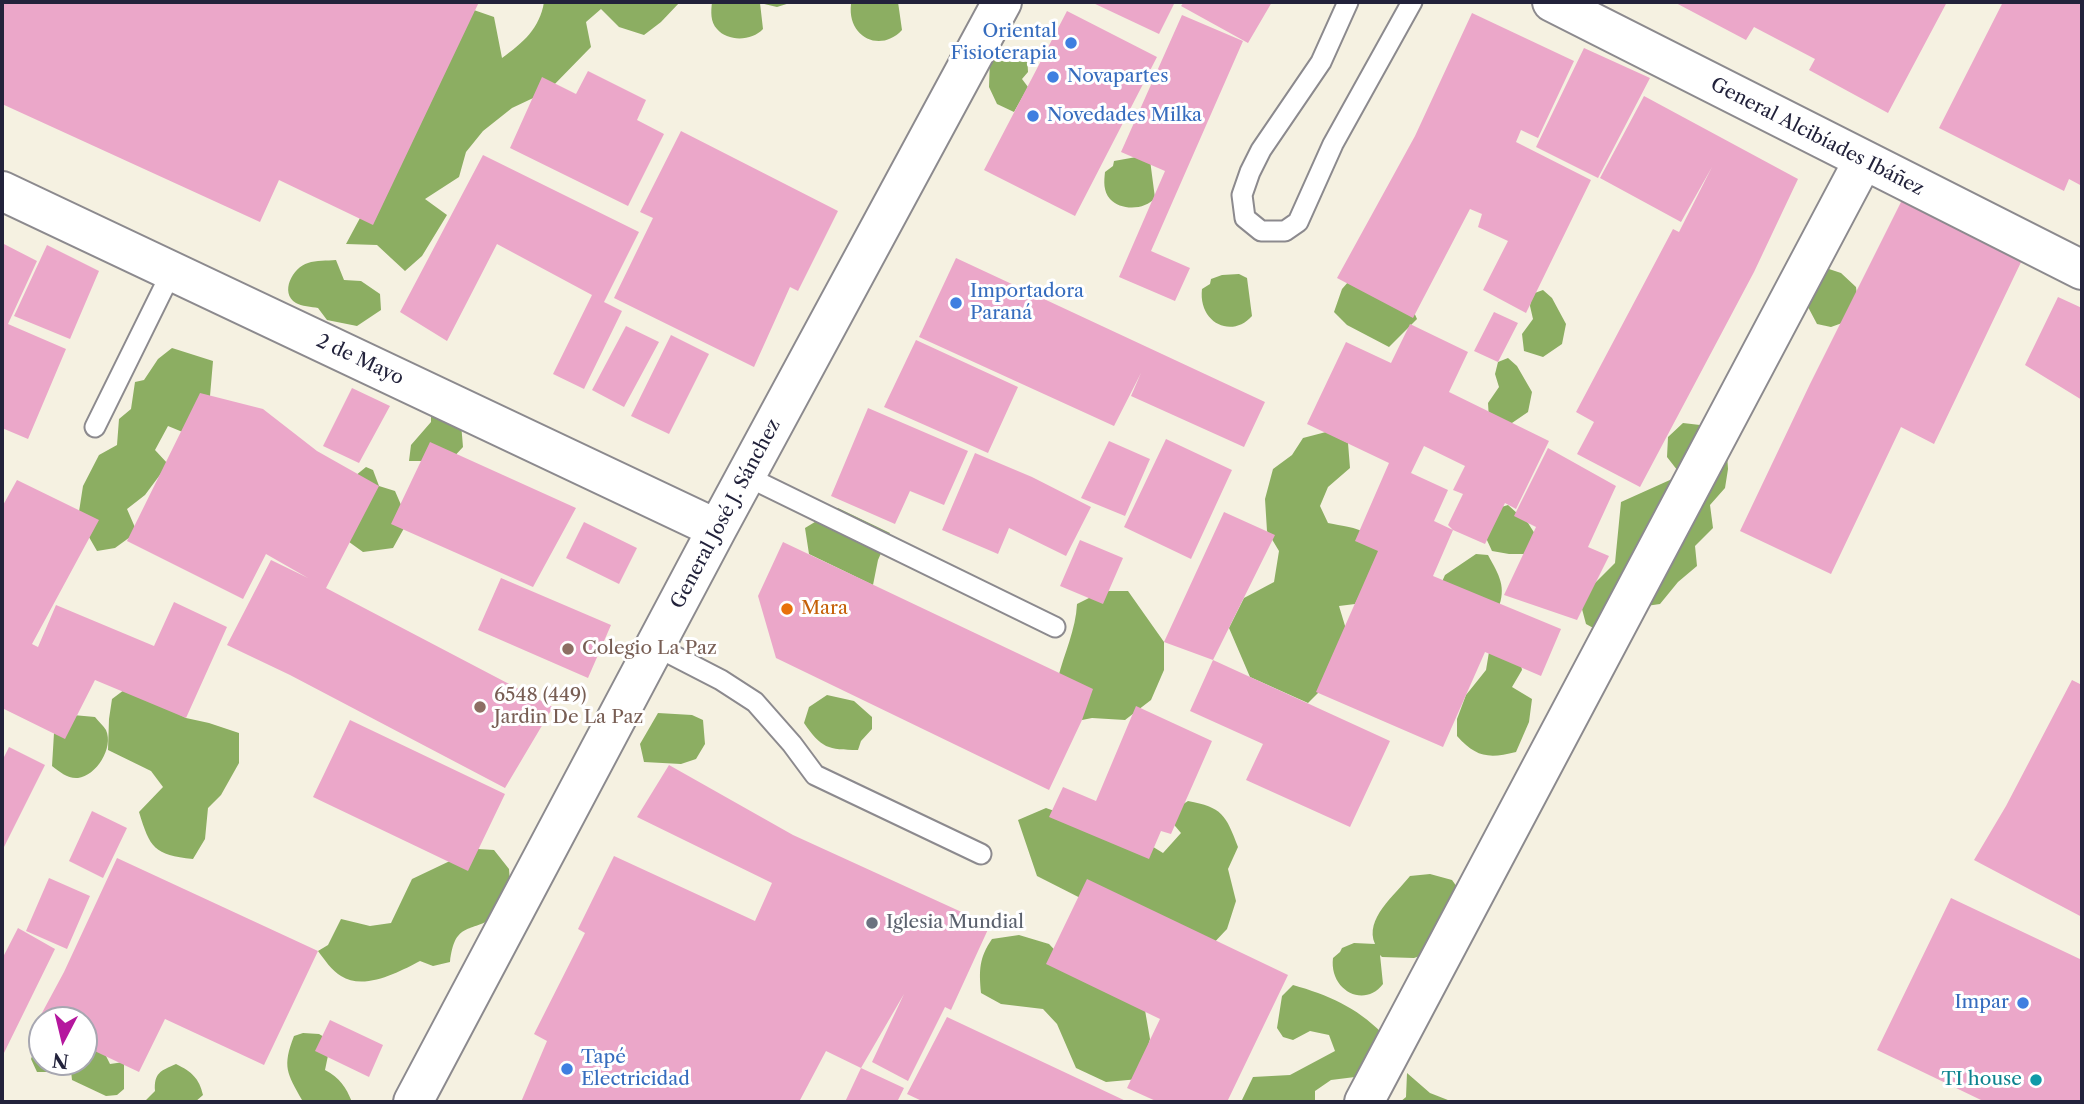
<!DOCTYPE html>
<html>
<head>
<meta charset="utf-8">
<style>
  body { margin:0 }
  #map { position:relative; width:2084px; height:1104px; overflow:hidden; background:#f5f1e1; font-family:"Libre Caslon Text",serif }
  canvas { display:block }
  .frame { position:absolute; inset:0; border:4px solid #22223b; pointer-events:none }
  .north { position:absolute; left:28px; top:1006px; width:70px; height:70px; box-sizing:border-box; background:#fff; border:2px solid #a7a7b1; border-radius:50%; rotate:187deg; font-size:19px; font-weight:700; line-height:28px; text-align:center; color:#22223b }
  .north::after { content:''; display:block; margin:auto; width:24px; height:32px; background:#b5179e; clip-path:polygon(50% 0,100% 100%,50% 72%,0 100%) }
</style>
</head>
<body>
<div id="map">
<canvas width="2084" height="1104"></canvas>
<div class="frame"></div>
<div class="north">N</div>
</div>
<script>
const c = document.querySelector('canvas').getContext('2d');
c.lineJoin = 'round';
function paint(path, color) { c.fillStyle = color; c.fill(path, 'evenodd'); }
function stroke(path, color, width, dash) { c.strokeStyle = color; c.lineWidth = width; c.lineCap = dash ? 'butt' : 'round'; c.setLineDash(dash || []); c.stroke(path); }
function drawText(font, color, halo, rows, align = 'center') {
  c.font = font + ' "Libre Caslon Text",serif'; c.lineWidth = 6; c.setLineDash([]); c.textBaseline = 'middle'; c.strokeStyle = halo; c.fillStyle = color; for (const [text, x, y, turn = 0] of rows) {
    c.save(); c.translate(x, y); c.rotate((+turn || 0) * Math.PI / 180); c.textAlign = isNaN(turn) ? turn : align; if (halo) c.strokeText(text, 0, 0); c.fillText(text, 0, 0); c.restore();
  }
}
paint(new Path2D(`
  M544 2H680L661 22 644 35 619 27 601 9 586 22 591 47 548 91 512 108 483 131 466 152 459 177 425 199 447 215 422 256 405 271 377 245 346 244 445 60 468 8 494 17 502 58C523 43 540 28 544 2Z
  M712 2H793L777 7 760 3 763 29C752 41 728 42 717 29 710 22 711 11 712 2Z
  M854 2H898L902 30C881 53 847 38 851 4Z
  M1014 49 1027 53 1028 72 1022 79 1028 87 1014 112 997 104 989 87 990 57 996 50Z
  M1142 156 1150 160 1155 198C1145 210 1121 211 1110 199 1103 191 1104 181 1105 172L1113 166 1114 161Z
  M1370 257 1392 263 1417 319 1389 347 1347 325 1334 312 1342 289Z
  M336 260 344 280 361 281 380 294 381 310 357 326 327 320 318 308C312 307 301 306 296 303 279 293 293 267 308 263 316 260 327 261 336 260Z
  M1826 268 1841 273 1856 287 1858 305 1856 318 1831 327 1817 324 1808 307 1806 286Z
  M1239 274 1247 278 1252 316C1232 339 1198 323 1202 289L1210 284 1211 279 1222 275Z
  M1543 290 1552 298 1566 324 1562 344 1543 357 1524 351 1522 334 1533 319 1530 306 1532 294Z
  M172 348 213 361 210 396 185 433 168 426 155 450 168 464 145 495 127 509 137 532 115 548 97 551 78 518 83 486 99 455 117 445 119 419 131 409 135 382 144 380 158 359Z
  M1508 358 1517 366 1532 392 1528 412 1509 425 1489 419 1488 403 1499 387 1495 374 1498 362Z
  M431 415 461 423 463 447 450 461H409L411 445 431 422Z
  M1683 423 1700 425 1727 454 1728 469 1725 488 1710 505 1713 528 1695 546 1697 566 1678 582 1660 604 1639 607 1597 630 1586 624 1582 609 1589 589 1615 563 1621 502 1681 475 1667 457 1668 437Z
  M1326 432 1348 443 1350 468 1328 487 1320 506 1328 523C1358 529 1363 526 1382 552L1355 604 1339 606 1349 639 1342 669 1308 703 1250 677 1229 628 1244 598 1274 582 1279 551 1267 531 1265 499 1273 469 1292 455 1303 438Z
  M366 467 373 470 379 486 395 491 408 521 393 548 363 552 338 534 355 476Z
  M1508 505 1528 523 1535 534 1524 554H1509L1492 551 1480 525 1495 509Z
  M838 508 890 533 878 560 873 585 809 554 805 528Z
  M1476 554 1488 555C1499 575 1507 587 1498 609L1441 584 1445 575Z
  M1109 591H1128L1164 642V670L1151 700 1125 720 1092 718 1082 720 1058 678C1064 654 1076 629 1077 604L1097 594Z
  M1518 650 1522 670 1512 687 1532 699 1529 722 1516 752C1488 759 1476 757 1457 736V719L1466 695 1486 670 1489 652Z
  M128 687 186 718 209 723 239 733V763L221 795 208 808 205 839 193 859C154 855 150 848 139 812L163 787 151 771 108 750 109 719 112 699Z
  M827 695 854 701 872 717V729L861 741 858 750C828 750 821 748 804 723L809 707Z
  M658 713 692 715 703 720 705 744 696 759 681 764 644 762 640 744Z
  M73 715 95 717C98 721 103 725 106 730 114 748 96 776 78 778 68 779 60 772 52 766L54 733Z
  M1188 801C1222 807 1226 815 1238 847L1228 869 1236 901 1227 929 1209 948 1104 910 1037 876 1018 820 1046 808 1150 845 1163 853 1181 833 1170 820 1174 810Z
  M461 848 494 850 509 869 511 896C506 902 501 914 494 918 467 933 455 923 450 962L433 966 420 961C399 972 364 991 341 976 332 971 324 959 318 951L328 945 341 919 370 926 391 923 412 879 452 860Z
  M1430 874 1452 880 1465 898 1446 947 1414 958 1382 957 1380 955 1383 984C1364 1009 1329 990 1333 958L1340 952 1342 948 1354 943 1375 944C1364 919 1395 895 1410 876Z
  M1019 935 1049 944 1072 968 1142 993 1150 1039 1139 1079 1106 1082 1076 1068 1057 1024 1043 1009 1001 1004 981 993C979 970 979 958 992 939Z
  M1293 985C1328 995 1356 1007 1382 1033L1363 1076 1331 1080 1315 1091V1102H1241L1253 1077 1290 1075 1335 1051 1329 1035 1310 1031 1293 1040 1283 1037 1277 1028 1282 996Z
  M303 1033 319 1034 331 1041 325 1070C340 1078 346 1087 352 1102L302 1100C287 1073 282 1067 294 1036Z
  M84 1039 101 1046 110 1064 124 1062V1089L117 1095 106 1096 72 1080 71 1071 61 1066 50 1072H37L31 1059 37 1043 42 1042V1062H84Z
  M176 1064C192 1072 199 1078 203 1095L195 1102H144L155 1091C154 1073 160 1071 176 1064Z
  M1407 1073 1430 1093 1453 1102H1400L1406 1097Z`), '#8cae62');
paint(new Path2D(`
  M2 2H479L373 225 279 180 260 222 2 104Z
  M1091 2H1175L1159 34Z
  M1184 2H1272L1248 43 1181 6Z
  M1674 2H1947L1888 113 1809 70 1815 59 1754 27 1746 40Z
  M2003 2H2082V186L2069 179 2064 191 1939 128Z
  M1067 11 1157 57 1075 216 984 170Z
  M1472 13 1574 61 1538 138 1521 130 1516 142 1591 180 1526 313 1483 290 1508 241 1478 227 1482 214 1470 209 1413 318 1337 278 1415 136Z
  M1182 15 1243 41 1151 251 1190 268 1175 301 1119 277 1165 171 1121 152Z
  M1584 48 1650 78 1598 178 1536 147Z
  M588 71 646 100 637 120 664 134 628 206 510 148 542 77 576 94Z
  M1644 96 1798 179 1754 272 1640 487 1577 454 1594 422 1576 412 1673 229 1679 232 1712 167 1681 222 1600 178Z
  M681 131 838 211 798 291 790 287 754 367 614 298 653 218 640 212Z
  M483 155 639 232 604 302 622 311 584 389 553 374 592 295 497 244 447 341 400 312Z
  M1904 196 2023 258 1934 444 1901 427 1831 574 1740 531 1810 384Z
  M2 243 37 261 8 324 66 349 28 439 2 428Z
  M47 245 99 271 70 339 14 316Z
  M956 258 1265 402 1244 447 1131 396 1141 373 1114 426 919 337Z
  M2058 297 2082 308V400L2025 365Z
  M1494 312 1518 323 1498 362 1474 351Z
  M1410 324 1468 352 1449 392 1549 441 1516 509 1505 503 1485 544 1453 530 1448 525 1463 494 1453 490 1465 466 1424 446 1411 473 1448 490 1434 521 1453 530 1433 576 1561 629 1541 676 1485 652 1443 747 1316 692 1378 551 1355 541 1389 463 1307 424 1346 342 1391 363Z
  M626 326 659 342 624 407 592 390Z
  M671 335 709 354 669 434 631 416Z
  M916 340 1018 387 988 453 884 407Z
  M352 388 390 406 359 463 323 446Z
  M200 393 263 409 317 451 379 486 326 588 553 707 505 788 290 675 227 645 271 560 308 578 266 554 243 599 127 541Z
  M868 408 968 451 944 505 910 491 895 524 831 496Z
  M1166 439 1232 470 1191 559 1124 527Z
  M1109 441 1150 459 1125 516 1081 498Z
  M430 442 576 508 533 587 391 524Z
  M1548 448 1616 486 1588 547 1609 556 1577 620 1504 595 1536 527 1514 516Z
  M975 453 1032 477 1091 507 1066 556 1009 528 998 554 942 530Z
  M17 480 99 520 32 644 38 647 56 605 154 646 174 602 227 627 186 718 95 680 65 739 2 708V507Z
  M1224 512 1275 535 1213 660 1390 741 1350 827 1246 780 1263 744 1190 711 1213 660 1164 642Z
  M584 522 637 548 619 584 566 558Z
  M1080 540 1123 558 1103 604 1060 586Z
  M783 542 1093 689 1082 720 1049 790 776 658 758 596Z
  M501 578 611 625 588 678 478 630Z
  M2072 680 2082 685V917L1974 860 2006 806Z
  M1136 706 1212 741 1171 834 1161 831 1149 859 1049 817 1063 787 1096 801Z
  M350 720 505 794 468 871 313 797Z
  M9 747 45 765 2 851V761Z
  M669 765 793 835 990 925 951 1010 945 1007 908 1081 872 1062 904 994 861 1068 826 1051 799 1102H521L547 1041 534 1034 585 933 578 929 614 856 755 921 772 883 637 817Z
  M92 811 127 828 103 878 69 861Z
  M117 858 318 951 264 1065 165 1019 139 1072 84 1046V1020H42V1026L36 1024 64 972Z
  M49 878 90 896 67 949 26 931Z
  M1087 879 1288 975 1227 1102H1158L1127 1088 1160 1019 1046 964Z
  M1951 898 2082 960V1102H1980L1981 1100 1877 1050Z
  M18 928 55 949 2 1057V959Z
  M947 1017 1128 1102H924L907 1094Z
  M330 1020 383 1045 369 1077 315 1051Z
  M861 1068 904 1088 897 1102H845Z`), '#eba7c9');
const service = new Path2D(`
  M1348 2 1321 62 1261 150 1250 172 1242 195 1245 218 1261 231H1285L1298 222 1333 144 1412 2
  M95 427 172 271
  M746 476 1055 627
  M655 646 721 680 755 702 792 744 815 775 981 854`);
const minor = new Path2D(`
  M1552 2 2082 270
  M2 191 717 529
  M413 1102 717 529 1002 2
  M1364 1102 1863 161`);
stroke(service, '#8c8a8e', 23);
stroke(minor, '#8c8a8e', 42);
stroke(service, '#fff', 19);
stroke(minor, '#fff', 38);
for (const [x, y, r, color] of [
  [1071,43,7,"#3f7fe0"],
  [1053,77,7,"#3f7fe0"],
  [1033,116,7,"#3f7fe0"],
  [956,303,7,"#3f7fe0"],
  [787,609,7,"#e8710a"],
  [568,649,7,"#8d6e63"],
  [480,707,7,"#8d6e63"],
  [872,923,7,"#6b7280"],
  [2023,1003,7,"#3f7fe0"],
  [567,1069,7,"#3f7fe0"],
  [2036,1080,7,"#0f9aa8"]
]) { const dot = new Path2D(); dot.arc(x, y, r, 0, 2 * Math.PI); c.fillStyle = color; c.fill(dot); stroke(dot, '#fff', 2.5); }
drawText('19px', '#366cbe', '#fff', [
  ["Oriental",1057,32,"right"],
  ["Fisioterapia",1057,54,"right"],
  ["Novapartes",1067,77],
  ["Novedades Milka",1047,116],
  ["Importadora",970,292],
  ["Paraná",970,314],
  ["Impar",2009,1003,"right"],
  ["Tapé",581,1058],
  ["Electricidad",581,1080]
], 'left');
drawText('19px', '#22223b', '#fff', [
  ["General Alcibíades Ibáñez",1817,137,27],
  ["2 de Mayo",360,360,25],
  ["General José J. Sánchez",726,514,-62]
]);
drawText('19px', '#c56008', '#fff', [
  ["Mara",801,609]
], 'left');
drawText('19px', '#785e54', '#fff', [
  ["Colegio La Paz",582,649],
  ["6548 (449)",494,696],
  ["Jardin De La Paz",494,718]
], 'left');
drawText('19px', '#5b616d', '#fff', [
  ["Iglesia Mundial",886,923]
], 'left');
drawText('19px', '#0d838f', '#fff', [
  ["TI house",2022,1080]
], 'right');
</script>
</body>
</html>
